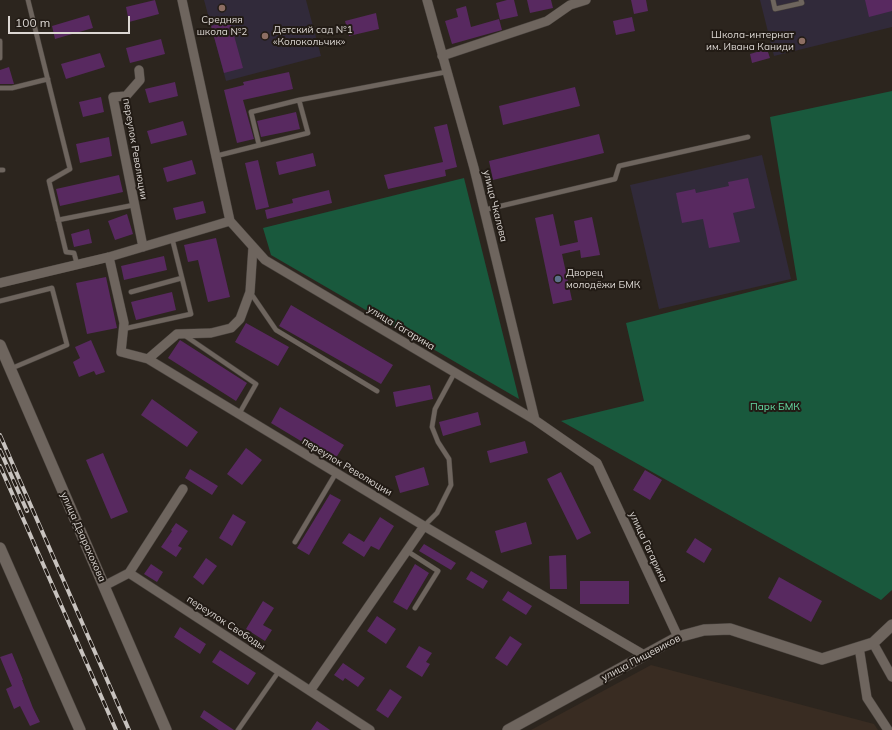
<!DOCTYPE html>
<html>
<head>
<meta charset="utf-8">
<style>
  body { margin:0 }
  #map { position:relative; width:892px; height:730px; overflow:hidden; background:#2c251e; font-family:Mulish,sans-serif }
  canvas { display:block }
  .scale { position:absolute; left:8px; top:16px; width:122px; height:18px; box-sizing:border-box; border:2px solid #dcd7d3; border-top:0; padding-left:5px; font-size:12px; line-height:14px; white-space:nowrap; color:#dcd7d3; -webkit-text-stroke:3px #221b15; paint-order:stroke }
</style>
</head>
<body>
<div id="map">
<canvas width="892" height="730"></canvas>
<div class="scale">100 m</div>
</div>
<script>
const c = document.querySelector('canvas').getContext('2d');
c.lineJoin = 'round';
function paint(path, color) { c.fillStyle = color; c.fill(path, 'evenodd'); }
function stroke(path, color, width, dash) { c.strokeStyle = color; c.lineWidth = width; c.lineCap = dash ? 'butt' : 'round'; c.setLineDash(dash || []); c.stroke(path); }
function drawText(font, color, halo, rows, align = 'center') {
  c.font = font + ' Mulish,sans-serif'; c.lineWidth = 4; c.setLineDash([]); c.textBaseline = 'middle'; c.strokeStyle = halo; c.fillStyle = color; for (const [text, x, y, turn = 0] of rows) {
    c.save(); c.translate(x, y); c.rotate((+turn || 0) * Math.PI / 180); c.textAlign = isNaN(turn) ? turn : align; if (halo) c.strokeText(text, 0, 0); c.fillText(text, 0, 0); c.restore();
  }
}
paint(new Path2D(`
  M651 665 874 724 878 730H531Z`), '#392c22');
paint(new Path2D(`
  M204 0H306L321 56 226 81Z
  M760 0H892V27L774 56Z
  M762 155 791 279 659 309 630 185Z`), '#312a3a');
paint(new Path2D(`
  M892 91V590L881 600 561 421 644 401 626 323 797 280 770 117Z
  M464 178 519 399 271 255 263 228Z`), '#19593d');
paint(new Path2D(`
  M155 0 159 14 129 22 126 7Z
  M507 0H514L518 16 500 20 496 3Z
  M527 0H551L553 8 530 13Z
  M631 0H646L648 11 634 14Z
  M865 0H892V11L869 17Z
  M466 6 471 27 499 19 502 30 452 44 445 21 458 17 456 9Z
  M376 13 379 29 349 36 345 21Z
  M89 15 93 28 55 39 52 26Z
  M632 17 635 31 616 35 613 21Z
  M230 21 243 68 224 73 211 26Z
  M161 39 165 54 130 63 126 48Z
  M767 49 770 58 752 63 750 54Z
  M100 53 105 67 66 79 61 64Z
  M9 67 14 84H0V70Z
  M289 72 293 89 243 100 254 139 237 143 224 90 244 85 243 82Z
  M175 82 178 96 149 103 145 89Z
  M575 87 580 106 503 125 499 106Z
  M101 97 104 112 83 117 79 102Z
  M296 112 300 129 261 137 257 121Z
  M183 121 187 135 151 144 147 131Z
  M447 124 457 167 445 170 446 176 388 189 384 175 443 162 434 127Z
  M599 134 604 153 493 180 489 161Z
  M109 137 112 156 80 163 76 144Z
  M313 153 316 166 279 175 276 162Z
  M192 160 196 174 167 182 163 168Z
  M258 160 269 207 256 210 245 163Z
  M119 175 123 192 60 206 56 189Z
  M748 178 755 208 733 213 740 242 709 248 703 219 682 223 676 193 695 189 696 193 729 186 728 182Z
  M329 190 332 203 267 219 265 210 293 203 292 199Z
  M203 201 206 213 176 220 173 208Z
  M127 214 133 234 115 240 108 221Z
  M553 214 560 246 578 242 574 221 592 217 600 255 581 258 580 250 562 254 572 300 553 304 535 218Z
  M89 229 92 243 74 247 71 234Z
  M216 238 230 297 208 302 198 260 188 262 184 245Z
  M164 256 167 270 124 280 121 266Z
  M106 277 117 328 87 334 76 283Z
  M172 292 176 310 136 320 131 302Z
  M291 305 393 365 381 384 279 326Z
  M246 323 289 347 278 366 235 342Z
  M91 340 105 372 96 375 94 371 79 377 73 362 80 358 75 347Z
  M180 340 247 383 236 401 168 358Z
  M430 385 433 399 396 407 393 392Z
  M152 399 198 432 187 447 141 415Z
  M280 407 344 445 334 461 271 423Z
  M478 412 481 425 443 436 439 422Z
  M525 441 528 453 490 463 487 451Z
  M246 448 262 460 242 485 227 474Z
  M103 453 128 512 111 519 86 460Z
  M424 467 429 485 400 493 395 476Z
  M190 469 218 486 212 495 185 478Z
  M645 470 662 480 650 500 633 490Z
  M561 472 591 533 577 540 547 479Z
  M330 494 341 500 309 555 297 548Z
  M233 514 246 522 232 546 219 538Z
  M380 517 394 526 379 550 371 546 364 557 342 543 349 533 364 542Z
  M526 522 532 544 501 553 495 531Z
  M176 523 188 531 178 546 182 548 176 557 161 547 172 531 171 530Z
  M695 538 712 549 704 563 686 552Z
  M424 544 456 563 451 570 419 551Z
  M566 555 567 589H550L549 556Z
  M206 558 217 566 203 585 193 577Z
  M151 564 163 572 157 582 144 574Z
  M415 564 429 573 407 610 393 602Z
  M471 571 488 581 483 589 466 579Z
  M779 577 822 601 811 622 768 598Z
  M580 581H629V604H580Z
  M508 591 532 606 526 615 502 600Z
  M263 601 274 608 263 625 272 630 265 641 246 629Z
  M377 616 396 629 386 644 367 631Z
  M180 627 206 644 200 654 174 637Z
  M510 636 522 644 507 666 495 658Z
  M419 646 432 653 426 662 430 664 422 677 406 667Z
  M220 650 256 673 248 685 212 662Z
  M12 653 23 680H22L33 708 40 722 30 726 20 706 14 709 6 689 12 686 0 657Z
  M343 663 365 678 358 687 345 678 343 681 334 675Z
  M390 689 402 697 388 718 376 710Z
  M204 710 234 730H219L200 717Z
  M317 721 330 730H311Z`), '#582960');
const service = new Path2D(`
  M28 0 70 169 49 181 66 252 74 253 77 264
  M773 0 775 9 802 3 801 0
  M0 41V58
  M0 88H12L48 79
  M259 145 251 112 299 100
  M216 156 308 133 299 100 446 72
  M0 170H3
  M484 210 615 179 619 166 748 137
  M58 220 134 205
  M131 292 182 278
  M250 292 276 330 377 391
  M0 301 52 288 67 345 10 369
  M123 329 191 314 172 238
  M184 335 256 384 239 414
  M424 526 437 513 451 485 449 459 438 442 432 427 435 409 455 372
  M295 542 336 473
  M407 551 438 571 415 608
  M238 730 279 671`);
const minor = new Path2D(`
  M182 0 230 221 265 260 535 420 597 463 678 637
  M427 0 474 168 535 420
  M442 56 547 21 570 5 586 0
  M139 70 140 80 126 96 113 97 143 247
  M109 257 124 323 121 352 148 359 424 526 644 655
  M0 283 109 257 230 221
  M148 359 177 334 211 333 231 328 240 319 250 292 253 247
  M129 573 183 489
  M104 586 129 573 370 730
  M873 643 892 677
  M859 647 867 698 888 730
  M310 691 424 526`);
const tertiary = new Path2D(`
  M0 345 166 730
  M0 548 80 730
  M508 730 678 637 704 630 730 629 822 659 873 643 892 625`);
stroke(service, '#48423d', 5.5);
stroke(minor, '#48423d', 10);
stroke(tertiary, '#48423d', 12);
stroke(service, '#6e655e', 4.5);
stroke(minor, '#6e655e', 9);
stroke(tertiary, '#6e655e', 11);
const rail = new Path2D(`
  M0 435 129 730
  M0 450 27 511
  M0 466 116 730`);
stroke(rail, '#c8c3bf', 4);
stroke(rail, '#221b15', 2.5, [8]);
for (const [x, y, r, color] of [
  [222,8,4,"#8d6e63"],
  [265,36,4,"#8d6e63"],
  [802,41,4,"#8d6e63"],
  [558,279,4,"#5c6f8a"]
]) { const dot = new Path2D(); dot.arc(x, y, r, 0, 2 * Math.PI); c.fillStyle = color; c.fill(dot); stroke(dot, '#221b15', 1.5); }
drawText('10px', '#dcd7d3', '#221b15', [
  ["Средняя",222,20,"center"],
  ["школа №2",222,32,"center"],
  ["Детский сад №1",273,30],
  ["«Колокольчик»",273,42],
  ["Школа-интернат",794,35,"right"],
  ["им. Ивана Каниди",794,47,"right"],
  ["Дворец",566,273],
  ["молодёжи БМК",566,285]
], 'left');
drawText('10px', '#dcd7d3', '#221b15', [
  ["переулок Революции",135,149,80],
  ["улица Чкалова",495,206,76],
  ["улица Гагарина",401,328,31],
  ["переулок Революции",347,467,31],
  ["улица Дзарахохова",83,537,66],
  ["улица Гагарина",648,547,65],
  ["переулок Свободы",226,623,33],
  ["улица Пищевиков",641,658,-28]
]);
drawText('10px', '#65dca4', '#221b15', [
  ["Парк БМК",775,407]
]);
</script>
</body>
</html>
